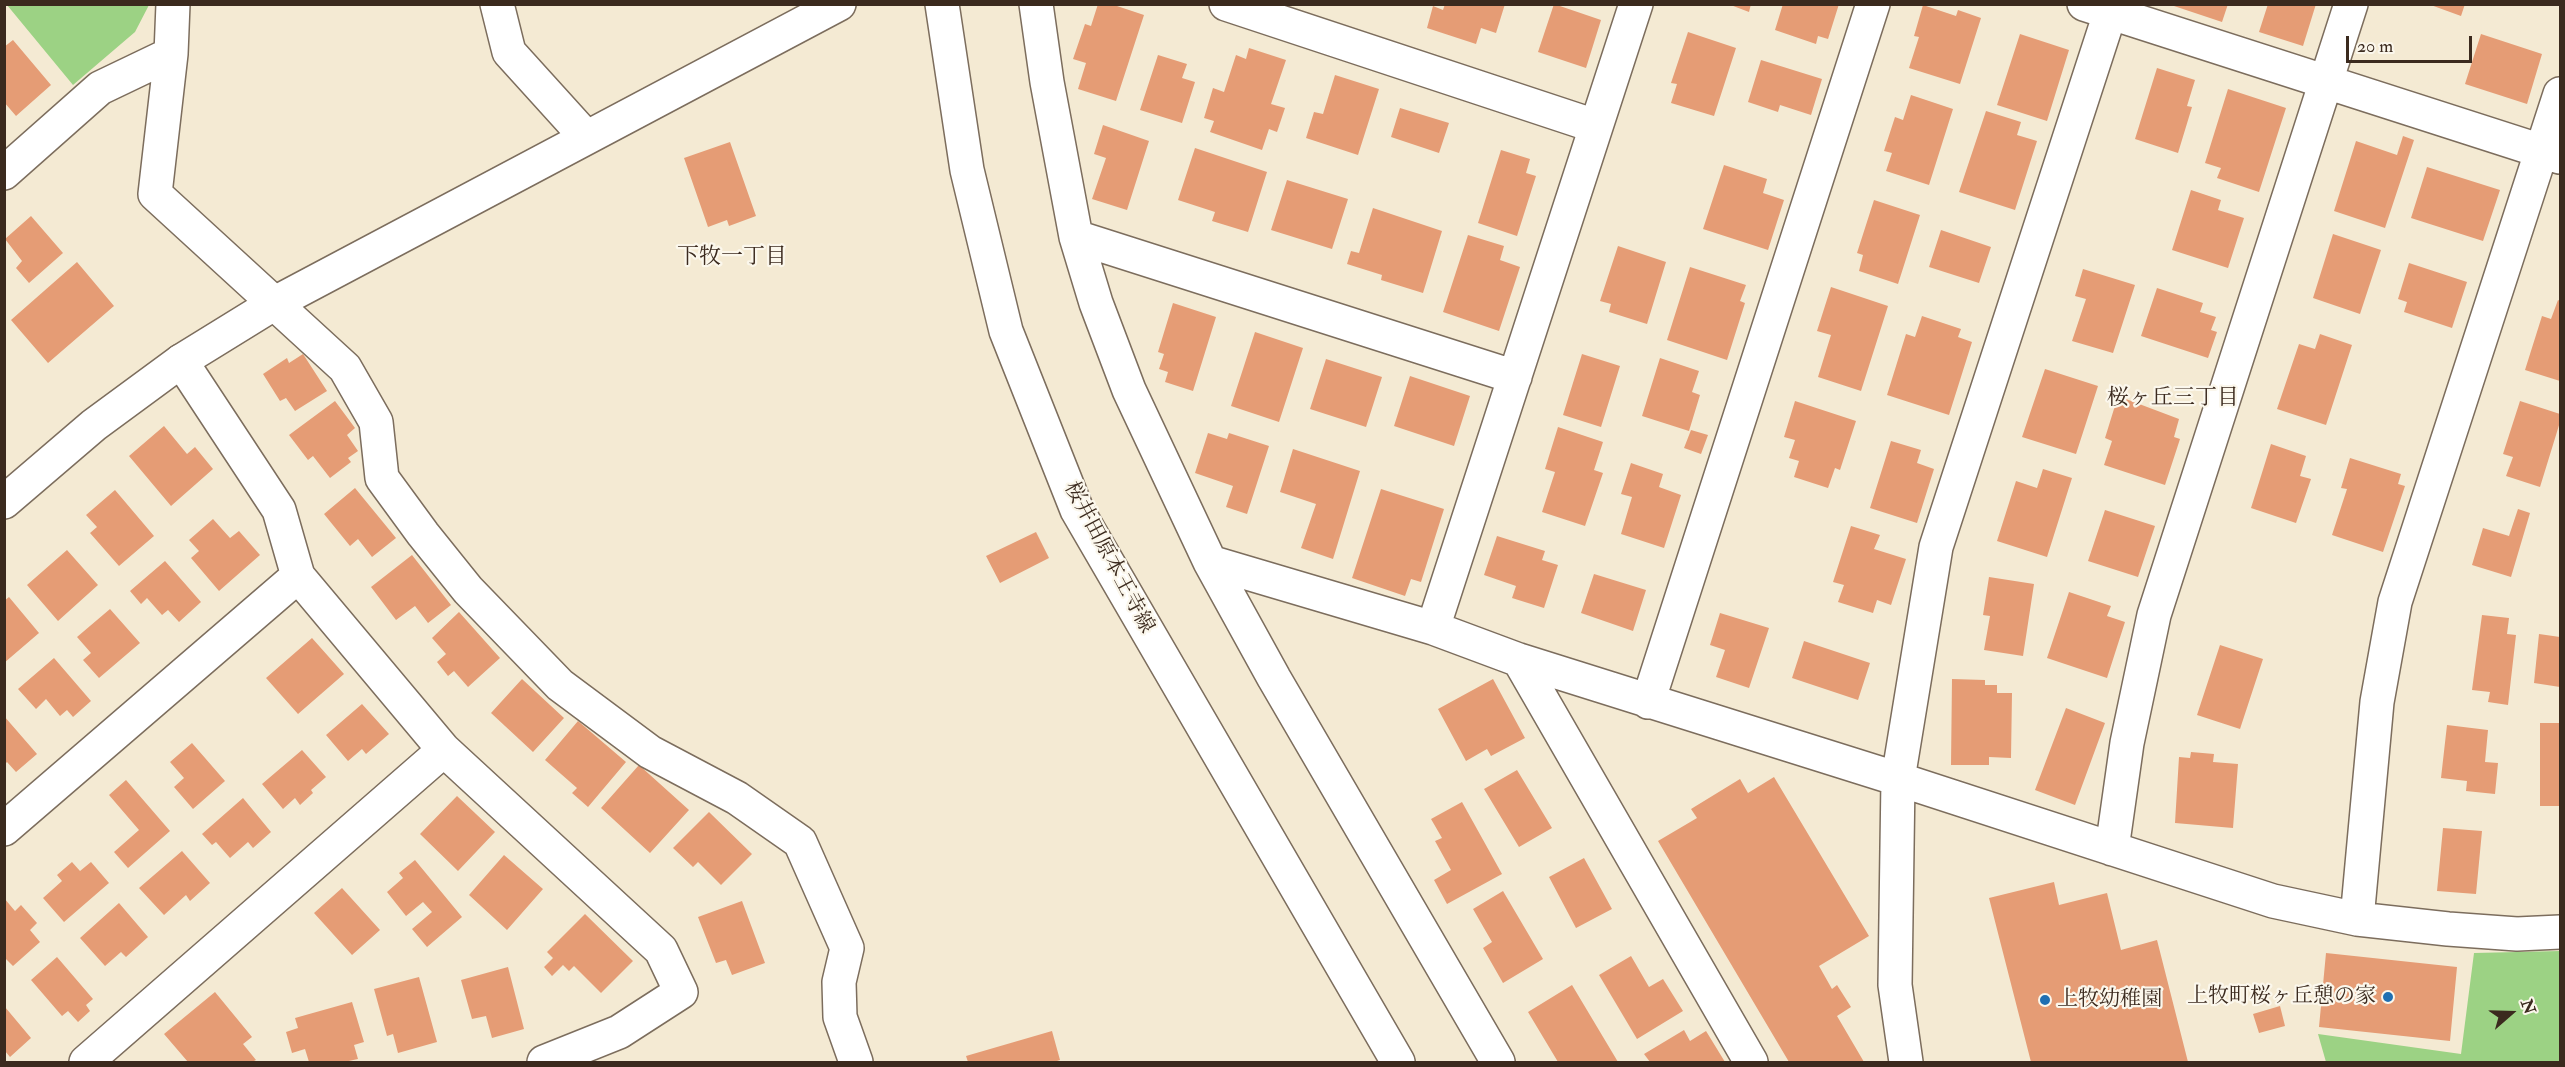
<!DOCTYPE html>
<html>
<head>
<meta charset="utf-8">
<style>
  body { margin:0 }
  #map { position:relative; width:2565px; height:1067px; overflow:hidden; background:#f4ead3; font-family:"IM FELL Double Pica",serif }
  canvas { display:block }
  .frame { position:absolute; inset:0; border:6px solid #3b2a1e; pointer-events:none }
  .north { position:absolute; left:2481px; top:983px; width:60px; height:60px; -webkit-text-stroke:4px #fbf7ec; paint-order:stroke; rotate:70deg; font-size:16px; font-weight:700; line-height:24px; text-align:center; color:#3b2a1e }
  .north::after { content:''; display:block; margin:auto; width:21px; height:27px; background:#3b2a1e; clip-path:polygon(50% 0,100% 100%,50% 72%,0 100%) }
  .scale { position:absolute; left:2346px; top:36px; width:126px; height:27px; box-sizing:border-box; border:3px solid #3b2a1e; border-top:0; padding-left:8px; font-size:18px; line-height:21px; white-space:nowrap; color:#3b2a1e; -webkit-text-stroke:4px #fbf7ec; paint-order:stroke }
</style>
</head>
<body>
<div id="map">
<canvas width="2565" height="1067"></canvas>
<div class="frame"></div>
<div class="north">N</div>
<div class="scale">20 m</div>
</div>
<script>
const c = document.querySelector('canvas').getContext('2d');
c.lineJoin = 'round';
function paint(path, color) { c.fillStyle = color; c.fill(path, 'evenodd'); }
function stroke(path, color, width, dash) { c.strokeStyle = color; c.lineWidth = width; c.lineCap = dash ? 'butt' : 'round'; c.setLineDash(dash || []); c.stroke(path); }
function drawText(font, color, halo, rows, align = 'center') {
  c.font = font + ' "IM FELL Double Pica","Noto Serif JP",serif'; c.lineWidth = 4.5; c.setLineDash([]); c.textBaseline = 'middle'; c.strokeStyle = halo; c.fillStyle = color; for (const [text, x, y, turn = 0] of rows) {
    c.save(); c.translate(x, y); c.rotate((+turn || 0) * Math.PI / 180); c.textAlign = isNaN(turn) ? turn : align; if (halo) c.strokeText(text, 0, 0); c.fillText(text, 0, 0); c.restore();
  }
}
paint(new Path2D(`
  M7 5H149L135 32 73 85Z
  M2560 951V1062H2326L2318 1034 2461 1054 2474 953Z`), '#9cd284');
paint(new Path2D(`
  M1098 4H1111L1144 15 1116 101 1078 89 1086 63 1073 59 1085 24 1091 26Z
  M1445 4H1505L1496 33 1481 28 1476 44 1427 28 1433 6 1443 10Z
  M1554 4 1601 20 1586 68 1538 52Z
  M1728 4H1751L1749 12Z
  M1783 4H1839L1828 39 1818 36 1816 44 1775 30Z
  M2168 4H2228L2222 22Z
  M2268 4H2316L2303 46 2259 32Z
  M2428 4H2465L2461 16Z
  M1923 5 1956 16 1958 10 1981 18 1960 84 1909 68 1919 37 1914 36Z
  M1688 32 1736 48 1714 116 1671 103 1677 84 1671 83Z
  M2020 34 2069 50 2047 121 1997 105Z
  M2481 34 2542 54 2527 104 2465 84Z
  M13 40 51 85 16 116 4 102V47Z
  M1249 48 1286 60 1271 104 1285 108 1277 132 1269 129 1262 150 1210 132 1214 121 1204 118 1213 88 1224 92 1236 55 1246 59Z
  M1158 55 1187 64 1182 78 1195 82 1182 123 1140 110Z
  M1761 60 1822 79 1811 115 1780 105 1778 112 1748 102Z
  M2157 68 2195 80 2187 106 2192 107 2178 153 2135 139Z
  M1335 75 1379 89 1358 155 1306 138 1314 112 1323 114Z
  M2228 89 2286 108 2259 192 2217 178 2221 168 2205 163Z
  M1911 95 1953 109 1929 185 1886 171 1892 153 1884 151 1895 117 1903 120Z
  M1400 108 1449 123 1439 153 1391 137Z
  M1986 111 2021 122 2017 135 2037 141 2015 210 1959 192Z
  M1103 125 1149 141 1127 210 1092 199 1106 158 1094 154Z
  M2403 136 2414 140 2385 228 2334 211 2356 141 2397 155Z
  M730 142 756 216 729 226 727 220 708 227 684 158Z
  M1195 148 1267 172 1248 232 1212 221 1215 212 1178 200Z
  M1501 150 1530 159 1526 173 1536 176 1517 236 1478 223Z
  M1724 165 1767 179 1763 193 1784 200 1768 250 1703 229Z
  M2427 167 2500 190 2483 241 2411 218Z
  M1287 180 1348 199 1332 249 1271 230Z
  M2191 190 2221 200 2218 210 2244 218 2228 268 2172 250Z
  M1874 200 1920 215 1898 284 1859 271 1863 255 1857 253Z
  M1373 208 1442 231 1423 293 1381 280 1382 275 1347 264 1351 251 1359 253Z
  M31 216 63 253 29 283 16 268 22 261 5 239Z
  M1941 230 1991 247 1979 283 1929 267Z
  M2333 234 2381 250 2360 314 2313 298Z
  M1468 235 1504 246 1500 260 1520 267 1499 331 1443 312Z
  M1618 246 1666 262 1647 324 1609 312 1611 304 1600 301Z
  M77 262 114 306 48 363 11 320Z
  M2409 263 2467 282 2452 328 2404 312 2407 302 2398 299Z
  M1690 267 1746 285 1740 301 1745 303 1727 360 1667 340Z
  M2083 269 2135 285 2113 353 2072 341 2086 299 2075 296Z
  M1831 287 1888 306 1861 391 1818 377 1831 335 1817 331Z
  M2157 288 2203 303 2200 312 2216 317 2211 330 2217 332 2208 358 2141 336Z
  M2558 300 2560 301V381L2525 370 2542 316 2551 319Z
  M1173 303 1216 317 1193 391 1165 382 1168 372 1159 369 1164 354 1158 352Z
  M1922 316 1961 329 1958 337 1972 342 1949 415 1887 395 1906 334 1915 337Z
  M1255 332 1303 348 1279 422 1231 406Z
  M2320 334 2352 345 2326 425 2277 409 2299 344 2315 349Z
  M303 354 327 391 295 411 286 398 280 401 263 374 287 358 289 363Z
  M1582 354 1620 366 1601 427 1563 415Z
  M1660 358 1699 371 1692 392 1700 395 1689 431 1642 416Z
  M1326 359 1382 377 1366 427 1310 409Z
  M2045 369 2098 386 2076 454 2022 437Z
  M1410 376 1470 396 1454 446 1394 426Z
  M2118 396 2179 419 2174 437 2180 439 2165 485 2104 465 2112 441 2105 438Z
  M335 401 355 428 347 435 358 451 348 458 351 462 330 478 313 456 308 460 289 435Z
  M1795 401 1856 421 1840 470 1835 468 1828 488 1794 477 1799 461 1789 458 1795 440 1784 437Z
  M2520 401 2560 414V422L2540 487 2506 476 2513 457 2503 454Z
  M164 426 187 454 195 447 213 469 171 506 129 456Z
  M1558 427 1603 442 1594 470 1603 473 1585 526 1542 512 1555 472 1545 469Z
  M1691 430 1708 435 1701 454 1684 448Z
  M1208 433 1227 439 1229 433 1269 446 1247 514 1226 507 1233 486 1195 473Z
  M1891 441 1921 450 1917 463 1934 469 1917 523 1870 508Z
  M2271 444 2306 456 2300 476 2311 479 2296 523 2251 508Z
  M1293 449 1360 471 1333 559 1301 548 1316 504 1280 492Z
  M2350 458 2401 474 2398 484 2405 486 2383 552 2332 535 2347 489 2341 488Z
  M1631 463 1663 474 1659 487 1681 495 1664 548 1621 534 1632 497 1621 494Z
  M2043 469 2072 478 2047 557 1997 541 2016 481 2037 488Z
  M355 488 396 538 372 557 358 539 350 546 324 514Z
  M1381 489 1444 509 1421 582 1411 579 1405 596 1352 578Z
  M115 490 154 536 119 566 90 533 97 527 86 515Z
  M2518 509 2530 513 2511 577 2472 565 2483 528 2509 536Z
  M2105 510 2155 526 2138 577 2088 561Z
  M213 519 230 538 239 531 260 555 219 591 191 558 199 551 189 540Z
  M1851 526 1880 535 1874 549 1906 559 1891 605 1877 600 1873 613 1838 602 1844 585 1833 582Z
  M1036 532 1049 558 1000 583 986 556Z
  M1497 536 1545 551 1542 560 1558 565 1544 608 1512 598 1516 586 1484 575Z
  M67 550 98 585 58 621 27 585Z
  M412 555 451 605 428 623 415 606 396 620 371 587Z
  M165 561 201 602 179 622 168 610 162 615 147 598 141 604 130 591Z
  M1594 574 1646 590 1633 631 1581 613Z
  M1989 577 2034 584 2023 656 1984 650 1990 616 1983 615Z
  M2069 592 2111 606 2107 616 2125 622 2107 678 2047 658Z
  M9 597 39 633 4 663V601Z
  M110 609 140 643 99 678 83 660 91 653 77 637Z
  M459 612 500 658 468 687 454 671 448 676 437 662 446 654 432 638Z
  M1720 613 1769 628 1749 688 1716 677 1725 650 1710 645Z
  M2482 615 2509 618 2507 634 2516 635 2508 705 2488 702 2490 692 2472 690Z
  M2539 634 2560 637V687L2534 683Z
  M312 638 344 674 298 714 266 678Z
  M1804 641 1870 663 1858 700 1792 678Z
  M2220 645 2263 659 2240 729 2197 715Z
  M54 658 91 701 73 717 67 710 60 716 46 699 36 709 18 689Z
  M522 679 564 718 533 752 491 713Z
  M1493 679 1525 738 1491 756 1487 749 1466 761 1438 709Z
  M1952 679 1985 680V685H1997V693H2012L2011 758 1989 757V765H1951Z
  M362 704 389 734 366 754 362 749 348 761 326 735Z
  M2066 708 2105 723 2075 805 2035 790Z
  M4 716 37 754 16 772 7 762 4 765Z
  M578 721 626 762 588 807 572 793 577 788 545 760Z
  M2540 723H2560V806H2540Z
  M2447 725 2488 730 2485 762 2498 763 2495 794 2466 791 2467 781 2441 778Z
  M192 743 225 781 193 809 174 787 184 778 170 762Z
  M302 750 326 777 311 790 313 793 300 805 295 798 283 809 262 784Z
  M2191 752 2214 754 2213 762 2238 764 2233 828 2175 823 2179 757 2190 758Z
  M639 765 689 810 650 853 601 808Z
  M1517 770 1552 828 1519 847 1484 789Z
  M1774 777 1869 936 1819 966 1832 989 1837 985 1851 1007 1837 1016 1864 1062H1789L1658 841 1697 818 1691 809 1740 779 1748 793Z
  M126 780 170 831 128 868 114 852 139 830 109 795Z
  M457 796 495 832 458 871 420 834Z
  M243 798 271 832 253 848 248 842 230 858 216 842 212 845 202 834Z
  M1462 802 1502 874 1447 904 1434 880 1451 870 1435 841 1442 838 1431 819Z
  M709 812 752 854 721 885 698 862 693 867 673 848Z
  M2443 828 2482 831 2476 894 2437 891Z
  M182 851 210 883 190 901 186 895 164 915 139 888Z
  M504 855 543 889 507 930 469 895Z
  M1584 858 1612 909 1576 928 1549 877Z
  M415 860 462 917 427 947 412 929 432 912 423 902 406 916 387 892 403 878 399 873Z
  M72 862 80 871 91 862 109 883 64 922 43 898 62 881 57 875Z
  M2054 882 2059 905 2107 893 2121 950 2157 940 2188 1062H2031L1989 898Z
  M342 888 380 930 352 955 314 913Z
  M1503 891 1543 959 1503 983 1483 948 1492 942 1473 909Z
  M4 898 15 911 21 905 37 923 30 930 40 942 13 966 4 957Z
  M742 901 765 963 732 975 726 960 716 963 698 917Z
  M119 903 148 937 126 957 121 952 105 966 80 938Z
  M585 914 633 961 601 993 574 966 569 971 563 965 552 976 544 967 553 958 547 952Z
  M2326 953 2457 967 2450 1041 2319 1027Z
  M1631 956 1649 987 1663 979 1683 1011 1637 1039 1599 975Z
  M57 957 93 999 86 1005 90 1011 78 1022 68 1011 62 1016 31 980Z
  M508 967 524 1029 492 1038 486 1016 472 1019 461 980Z
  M419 977 437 1042 398 1053 393 1034 387 1036 374 989Z
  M1572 985 1618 1062H1558L1528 1012Z
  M215 992 252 1037 243 1044 256 1060 252 1062H188L164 1034Z
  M352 1002 364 1042 354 1045 358 1059 344 1062H309L305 1049 292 1053 286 1032 298 1028 295 1018Z
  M2280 1006 2285 1026 2259 1033 2253 1014Z
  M5 1007 31 1038 10 1057 5 1051Z
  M1684 1030 1690 1041 1706 1031 1725 1062H1650L1644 1054Z
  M1052 1031 1060 1060 1054 1062H968L966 1056Z`), '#e59c75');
const minor = new Path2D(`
  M173 4 171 54 155 194 345 368 376 422 382 478 423 534 468 590 560 685 650 752 737 798 800 842 847 948 839 982 840 1017 856 1062
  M497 4 509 52 586 137
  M1036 4 1047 82 1076 237 1096 303 1129 390 1210 562 1274 678 1498 1062
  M1226 4 1595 126
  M2084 4 2560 157
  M4 173 100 88 171 54
  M1076 237 1515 377
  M181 361 279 510 298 576 444 750 661 950 681 992 619 1032 544 1062
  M1210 562 1433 628 1519 660 1898 779 2273 901 2357 919 2448 929 2517 934 2560 932
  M1433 628 1636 4
  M1519 660 1751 1062
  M1648 702 1873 4
  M4 829 298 576
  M2112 849 2127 743 2154 615 2351 4
  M2357 919 2377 702 2395 602 2560 94
  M86 1062 444 750
  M1906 1062 1895 985 1898 779 1936 547 2113 4`);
const tertiary = new Path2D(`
  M4 502 94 425 181 361 275 303 839 4`);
const primary = new Path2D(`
  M942 4 967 170 1006 331 1077 510 1398 1062`);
stroke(minor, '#7c6d5d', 36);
stroke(tertiary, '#7c6d5d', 36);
stroke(primary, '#7c6d5d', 36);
stroke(minor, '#fff', 33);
stroke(tertiary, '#fff', 33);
stroke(primary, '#fff', 33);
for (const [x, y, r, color] of [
  [2388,997,6,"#1f6fb2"],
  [2045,1000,6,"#1f6fb2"]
]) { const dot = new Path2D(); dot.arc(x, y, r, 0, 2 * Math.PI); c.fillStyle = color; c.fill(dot); stroke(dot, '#fbf7ec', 2); }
drawText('21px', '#3b2a1e', '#fbf7ec', [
  ["桜井田原本王寺線",1108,558,62]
]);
drawText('21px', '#3b2a1e', '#fbf7ec', [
  ["上牧町桜ヶ丘憩の家",2376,997],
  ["上牧幼稚園",2057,1000,"left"]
], 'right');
drawText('22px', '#3b2a1e', '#fbf7ec', [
  ["下牧一丁目",732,258],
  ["桜ヶ丘三丁目",2173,399]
]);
</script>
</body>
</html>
